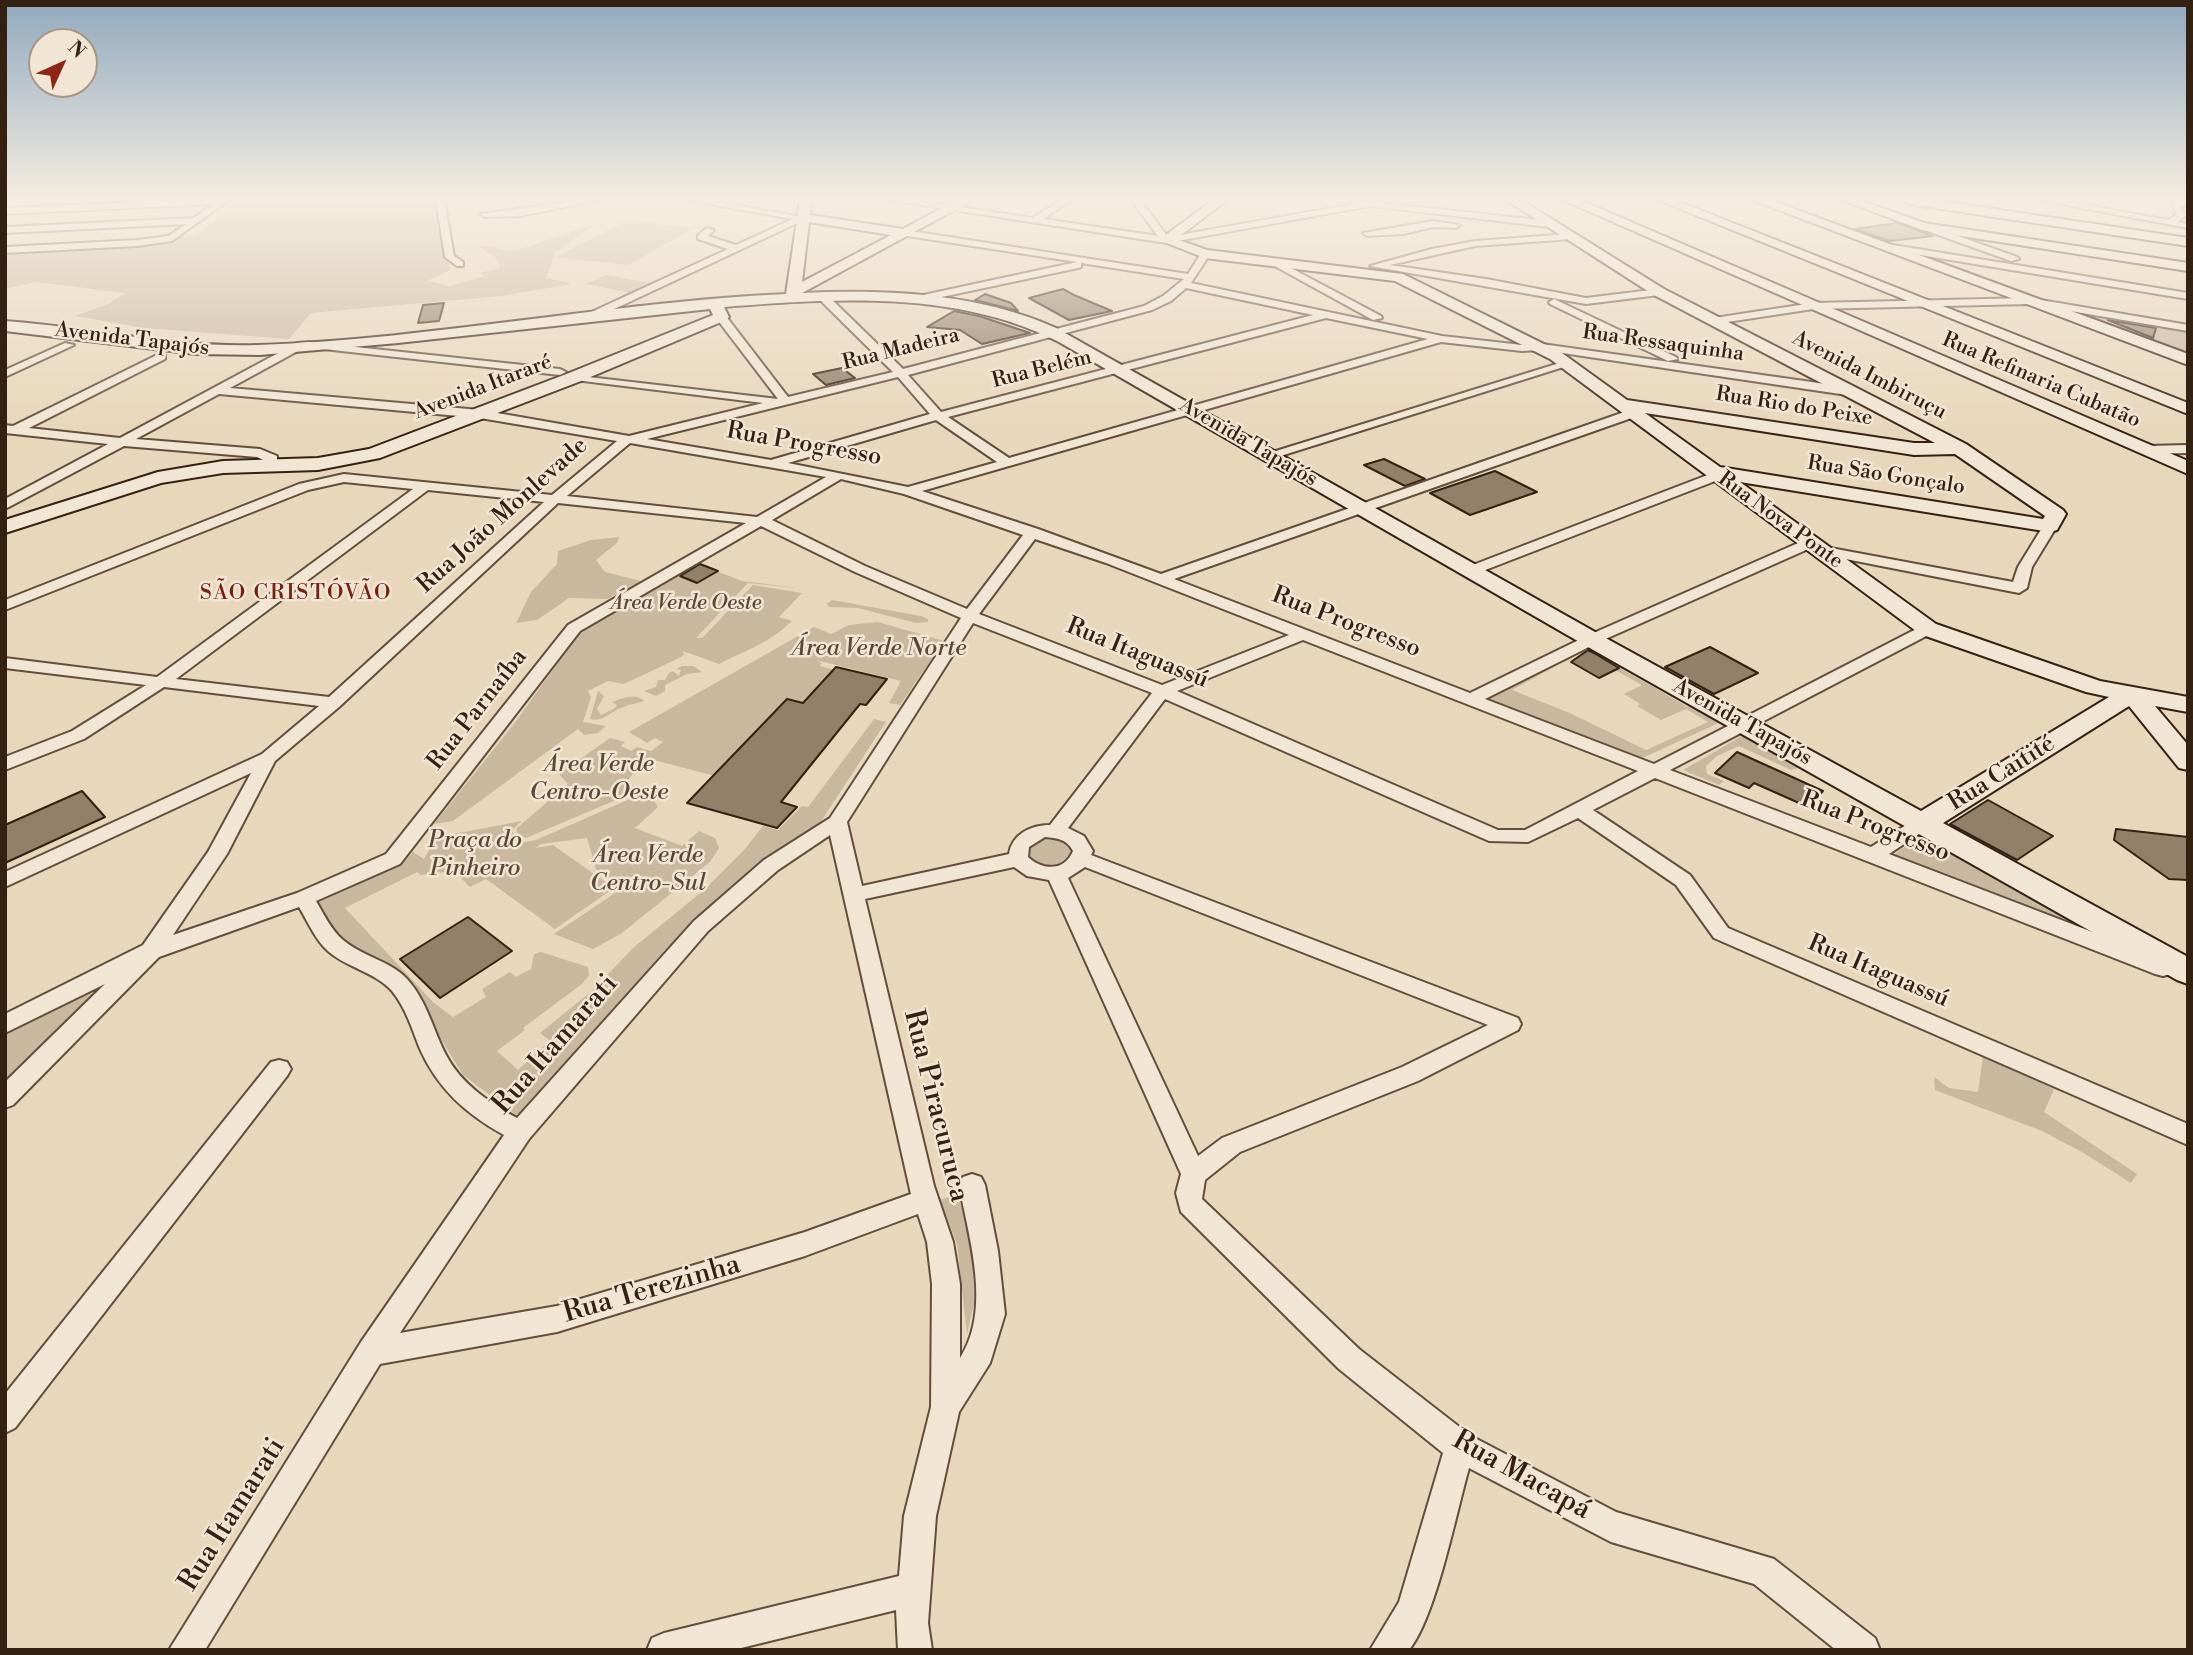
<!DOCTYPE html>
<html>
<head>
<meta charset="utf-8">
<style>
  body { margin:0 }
  #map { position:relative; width:2193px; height:1655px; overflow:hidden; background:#e9d7bb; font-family:"Libre Bodoni",serif }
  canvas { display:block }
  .frame { position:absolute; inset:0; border:7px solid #352111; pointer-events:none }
  .north { position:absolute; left:28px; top:28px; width:70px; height:70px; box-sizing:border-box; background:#f1e5d3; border:2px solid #a69785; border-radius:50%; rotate:45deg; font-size:19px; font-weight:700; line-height:28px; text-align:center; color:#352111 }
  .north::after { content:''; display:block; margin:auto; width:24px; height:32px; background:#8f2418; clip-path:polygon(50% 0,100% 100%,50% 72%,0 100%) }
</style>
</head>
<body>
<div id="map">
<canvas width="2193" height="1655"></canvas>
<div class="frame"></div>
<div class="north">N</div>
</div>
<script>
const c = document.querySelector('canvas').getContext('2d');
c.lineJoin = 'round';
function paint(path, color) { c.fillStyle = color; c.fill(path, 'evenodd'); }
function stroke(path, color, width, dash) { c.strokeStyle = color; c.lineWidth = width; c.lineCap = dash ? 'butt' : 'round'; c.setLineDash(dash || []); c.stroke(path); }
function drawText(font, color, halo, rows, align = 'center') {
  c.font = font + ' "Libre Bodoni",serif'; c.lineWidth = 5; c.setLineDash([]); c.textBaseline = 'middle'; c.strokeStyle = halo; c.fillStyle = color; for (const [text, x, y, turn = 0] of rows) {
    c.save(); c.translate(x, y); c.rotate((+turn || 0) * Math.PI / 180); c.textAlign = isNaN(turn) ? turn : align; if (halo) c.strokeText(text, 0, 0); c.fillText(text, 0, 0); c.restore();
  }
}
paint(new Path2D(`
  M238 200H435L438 229 451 270 427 281 450 286 485 276 480 273 500 268 498 259 477 245 515 251 595 224 555 253 546 278 572 284 501 296 311 313 289 339 144 328 75 316 108 304 126 293 36 282 5 289V257L13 252 138 245 197 235Z
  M627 221 695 228 628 265 555 257Z
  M606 275 651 283 630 293 585 284Z
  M2067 310 2188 329V359Z
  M619 537 617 543 596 560 605 572 641 581 607 599 569 598 537 620 516 623 531 592 557 564 558 551 591 540Z
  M698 564 742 581 807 589 748 583 696 638H702L753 585 802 593 779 617 792 621C764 647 749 648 719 664L683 651 684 655 679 658 624 684 608 681 588 691 591 697 583 722 606 726 598 733 584 735 578 729 453 821 434 824 514 724 579 633Z
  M832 600 921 616 928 619V622L916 623 858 608 829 607 827 604Z
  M878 622 944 641 900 705 889 703 901 681 816 660 822 663 820 666 834 670 807 703 787 699 715 776 646 758 627 781 629 785 642 789 526 838 519 836 516 829 568 784 559 774 610 738 625 742 621 746 631 751 637 747 651 751 663 742 655 738 647 743 629 732 814 627 831 634 849 625Z
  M1620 662 1624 663 1622 669 1688 707 1690 700 1725 720 1638 760 1488 702 1490 695 1554 663 1557 665 1512 690 1572 714 1646 750 1708 722 1686 709 1661 720 1637 706 1640 704 1624 694 1642 685 1615 670Z
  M682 666H693L702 672 687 674 665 685V691L656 696 644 691 656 687 658 680H665L669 673 673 671 679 676 681 670 676 669Z
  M598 691 604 696 597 709 601 715 615 708 617 705 612 702C622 699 635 692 644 701 636 704 628 704 621 708 610 712 604 722 590 719Z
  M874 719 886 722 820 823 750 870 521 1115 515 1114 463 1075 433 1026 385 964 348 944 337 933 317 903 402 864 413 852 424 859 437 837 522 821 512 830 515 838 525 842 536 840 648 791 658 807 635 828 682 846 699 831 715 838 719 848 710 862 622 933 593 949 554 934 621 889 596 869 587 838 541 844 535 848 553 845 614 888 555 929 486 879 470 887 454 871 421 875 417 872 345 908 433 1002 453 1017 486 997 482 989 510 972 516 977 531 969 534 954 541 952 588 967 589 975 582 984 523 1028 525 1030 497 1051 518 1070 550 1041 540 1033 593 990 633 948 704 890 744 850 763 826 778 830 802 806 808 807Z
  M1742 736 1798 768 1791 770 1739 746 1717 756 1706 766 1707 774 1724 781 1719 785 1683 770Z
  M1051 833 1078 848 1070 866 1034 869 1022 846Z
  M1922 834 2100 932 1891 857Z
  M133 962 5 1093V1026Z
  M1983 1056 2054 1089 2044 1112 2137 1174 2131 1183 2082 1152 2042 1131 1935 1090 1934 1077 1949 1088 1978 1092Z
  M957 1194 970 1233 977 1290 967 1334 957 1244 940 1200Z`), '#cab89e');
const building = new Path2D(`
  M1897 223 1933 236 1890 241 1855 229Z
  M1063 289 1074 295 1112 311 1069 320 1029 298Z
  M985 294 1011 303 1018 311 975 300Z
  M444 303 439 321 418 323 423 305Z
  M954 311 979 316 1030 333 982 344 960 330 927 327Z
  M2108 320 2156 328 2153 338Z
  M842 368 855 378 826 385 813 374Z
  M1384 459 1425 479 1405 486 1364 465Z
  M1495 471 1537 492 1470 515 1430 493Z
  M700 564 718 571 697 583 680 576Z
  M1710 647 1758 673 1714 694 1665 667Z
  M1588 650 1594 653 1619 668 1599 678 1571 662Z
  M836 667 887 679 866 705 860 704 781 802 797 807 777 828 687 803 787 699 803 703Z
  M1737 752 1823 791 1808 807 1754 783 1749 788 1715 773Z
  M82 791 105 817 5 863V825Z
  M1988 800 2053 836 2017 860 1950 824Z
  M2116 829 2188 837V880L2169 879 2114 840Z
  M468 917 512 951 440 998 400 959Z`);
paint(building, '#938069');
stroke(building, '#352111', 2);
const street = new Path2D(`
  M184 200H229L172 241 137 246 5 253V247L137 240 169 236 186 224 5 233V227L194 218 214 204 5 214V208Z
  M436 200H444L454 256 463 262V266H457L445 257Z
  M581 200H601L520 216 485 217 481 214Z
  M685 200H707L808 218 593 319H585V315L728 249 698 239V235L707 228 714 230 708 236 736 245 793 219Z
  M889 200H912L1033 218 1061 200H1071L1043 219 1158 236 1131 200H1140L1168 237 1354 204 1352 200 1549 221 1553 224 1549 227 1370 206 1166 243Z
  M2039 200H2058L2168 220 2177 214 2172 204 2188 200V204L2180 207 2186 215 2178 222 2188 224V228Z
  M1433 221 1460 225 1456 228 1433 227 1403 234 1367 236 1363 233Z
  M1922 223 2017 257 2019 259 2011 261 1919 228 1918 226Z
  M904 230 1188 274 1202 252 1205 251 1210 254 1191 283 1442 336 1522 345 1542 344 1847 387 1853 391 1847 395 1542 350 1522 351 1441 342 922 491 1038 529 1161 574 1633 409 1637 410V416L1174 579 1470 693 1589 635 1805 540H1815V546L1601 641 1485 699 1654 764 1922 626H1934L1936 629 1934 632 1670 770 1871 847 1914 820H1928L1931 824 1928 828 1889 854 2171 962 2174 968 2171 974 2163 976 2155 974 1655 778 1593 810 1690 875 1728 928 2188 1124V1145L1714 938 1676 885 1578 818 1528 842 1489 841 1165 699 1068 828 1084 836 1093 851 1091 855 1518 1018 1521 1024 1518 1030 1418 1081 1240 1152 1205 1180 1202 1199 1359 1349 1471 1436 1616 1512 1774 1559 1875 1638 1880 1650H1836L1754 1584 1611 1542 1469 1468C1456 1513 1436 1617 1409 1650H1370L1399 1602 1443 1453 1339 1369 1181 1212 1176 1193 1181 1174 1049 880 1027 876 1014 867 865 899 934 1186 953 1242 960 1284V1358C992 1309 969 1239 959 1185L963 1177 972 1174 981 1177 985 1185 998 1251 1005 1314 990 1363 959 1412 936 1516 928 1623 932 1650H898L896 1610 733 1650H647L652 1638 664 1633 899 1576 904 1516 931 1407 932 1284 927 1242 918 1214 805 1256 557 1332 380 1364 205 1650H169L361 1342 504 1135C466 1114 438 1089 420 1049 412 1029 406 1008 392 991 375 972 348 968 329 952 316 941 308 922 299 907L159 957 13 1105 5 1108V1082L105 984 5 1033V1014L143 945 208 852 251 773 5 887V872L262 754 319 706 164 687 84 739 5 770V757L72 731 146 685 5 668V658L157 677 413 489 344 482 308 490 5 610V600L299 484 344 474 552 495 617 441 480 418 219 394 136 439 260 449 277 456V462H267L257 457 124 446 5 509V499L108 444 5 433V425L13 426 157 355H165V359L29 428 120 438 297 343 309 342 560 369 566 372 560 375 305 347 230 388 480 410 629 436 763 403 575 380 569 377 571 375 778 399 717 319V315H725L788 397 893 372 818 298V294H826L903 369 1144 306 1163 296 1184 279 1081 263V267L1078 268 918 302 913 299 914 297 1077 262 901 235V231ZM1186 288 1313 315 941 412 908 375 1152 310 1171 301ZM1326 318 1428 339 1009 458 948 417ZM898 377 930 414 771 460 647 439ZM936 420 997 462 908 487 788 463ZM630 443 826 477 757 517 567 496ZM841 479 904 494 1023 535 967 609 865 566 772 520ZM428 490 544 502 329 697 176 679ZM558 503 746 523 568 625 386 854 297 893 173 935 227 854 275 761 339 707ZM761 526 855 572 961 618 830 818 764 860 694 921 517 1118C490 1103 461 1084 446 1055 433 1030 427 1001 407 979 389 960 363 957 343 940 331 930 324 914 316 901L400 864 580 631ZM1035 539 1106 563 1289 635 1162 685 979 614ZM973 623 1152 693 1050 825C1031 825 1012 834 1009 854L862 886 847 822ZM1303 640 1638 771 1525 830H1498L1177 691ZM830 835 911 1194 805 1232 557 1306 400 1333 529 1139 708 931 778 870ZM1045 837C1057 838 1067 839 1073 851 1065 871 1043 871 1028 857L1029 847ZM1085 867 1488 1025 1402 1067 1222 1138 1198 1156 1068 878Z
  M1569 234 1573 237 1572 239 1475 246 1390 265 1486 279 1586 298 1659 289 1664 292 1659 295 1586 304 1370 266 1432 249 1475 241Z
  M1887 244 2188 293V299L1884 249 1882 247Z
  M1274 259 1381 316 1382 318 1373 320 1271 264V260Z
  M2029 298 2188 325V331L2029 304 1813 309 1714 324 1709 321 1714 318 1813 303Z
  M1554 299 1676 357 1678 359 1668 361 1550 304 1549 302Z
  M65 343 74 345 5 377V370Z
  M1563 362 1573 364 1274 458 1269 459 1263 455Z
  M2188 445V453L2146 454 2140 450 2146 446Z
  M1718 471 1723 472V478L1475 574 1470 575 1463 571 1465 568Z
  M2050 522 2057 526 2032 567 2027 588 2019 593 1820 554 1813 550 1820 546 2013 582 2018 567 2045 523Z
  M279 1060 287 1062 291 1069 287 1076 15 1428 5 1433V1394L271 1062Z`);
const secondary = new Path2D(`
  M800 200 811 202 810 215 903 229 957 200H973L802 293C886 289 979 293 1056 328L1611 641 1921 811 2109 697 2086 692 1920 634 1550 359 1395 281 1205 258 1159 240 1213 200H1227L1176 239 1207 250 1403 274 1562 353 1627 400 1914 443H1935L1654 295 1506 200H1521L1664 289 1966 444 2063 510 2066 514 2057 530 2050 532 1740 482 1936 624 2100 681 2188 697V712L2155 706 2188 745V770L2179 768 2129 706 1943 823 2188 957V984L2177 980 1595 651 1059 342C958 290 835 298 724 307L729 317 726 320 581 381 380 458 318 470 223 473 161 483 5 533V520L158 472 223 461 318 458 369 449 569 373 713 315 710 309 398 343 260 355 196 354 5 331V321C90 327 173 348 258 345 435 339 610 302 786 294ZM809 222 891 235 802 282ZM1645 413 1914 455 1955 454 2045 516 2043 519 1720 467Z
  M1563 200H1580L2188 461V474Z
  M1658 200H1675L2188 403V414Z
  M1752 200H1770L2188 354V365Z
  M1842 200H1860L1924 223 2188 263V271L1922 230Z
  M1902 200H1934L2188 238V246L1908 204Z
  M2175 200H2188V205L2177 203Z`);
stroke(street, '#624e3c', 4);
stroke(secondary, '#352111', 4);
paint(street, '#f1e5d3');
paint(secondary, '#f1e5d3');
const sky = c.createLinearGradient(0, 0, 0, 432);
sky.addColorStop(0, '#90a9bf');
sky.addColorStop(0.46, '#f5ede0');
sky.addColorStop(1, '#f5ede000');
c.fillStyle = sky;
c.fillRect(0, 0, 2193, 432);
drawText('21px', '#352111', '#f1e5d3', [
  ["Avenida Tapajós",132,340,7],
  ["Rua Ressaquinha",1663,344,8],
  ["Rua Madeira",901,350,-14],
  ["Rua Belém",1042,370,-14],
  ["Avenida Imbiruçu",1869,376,27],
  ["Rua Refinaria Cubatão",2041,381,23],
  ["Avenida Itararé",483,388,-21],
  ["Rua Rio do Peixe",1794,407,9],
  ["Avenida Tapajós",1248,443,30],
  ["Rua São Gonçalo",1886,476,9],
  ["Rua Nova Ponte",1780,521,36],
  ["Avenida Tapajós",1742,723,29]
]);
c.letterSpacing = '2px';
drawText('21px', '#7a1f14', '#f1e5d3', [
  ["SÃO CRISTÓVÃO",296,594]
]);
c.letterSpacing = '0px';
drawText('italic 21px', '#5a4734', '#f1e5d3', [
  ["Área Verde Oeste",686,604]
]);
drawText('24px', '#352111', '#f1e5d3', [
  ["Rua Progresso",804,445,10],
  ["Rua João Monlevade",503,516,-42],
  ["Rua Progresso",1346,623,21],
  ["Rua Itaguassú",1137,654,22],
  ["Rua Parnaíba",478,710,-52],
  ["Rua Caitité",2002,774,-32],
  ["Rua Progresso",1875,827,21],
  ["Rua Itaguassú",1878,972,23]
]);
drawText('italic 24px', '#5a4734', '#f1e5d3', [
  ["Área Verde Norte",879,649],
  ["Área Verde",599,765],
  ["Centro-Oeste",599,793],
  ["Praça do",475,841],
  ["Pinheiro",475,869],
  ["Área Verde",648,856],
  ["Centro-Sul",648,884]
]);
drawText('28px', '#352111', '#f1e5d3', [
  ["Rua Itamarati",556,1045,-49],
  ["Rua Piracuruca",935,1106,76],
  ["Rua Terezinha",652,1290,-16],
  ["Rua Macapá",1521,1476,29],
  ["Rua Itamarati",233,1515,-58]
]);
</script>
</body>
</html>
